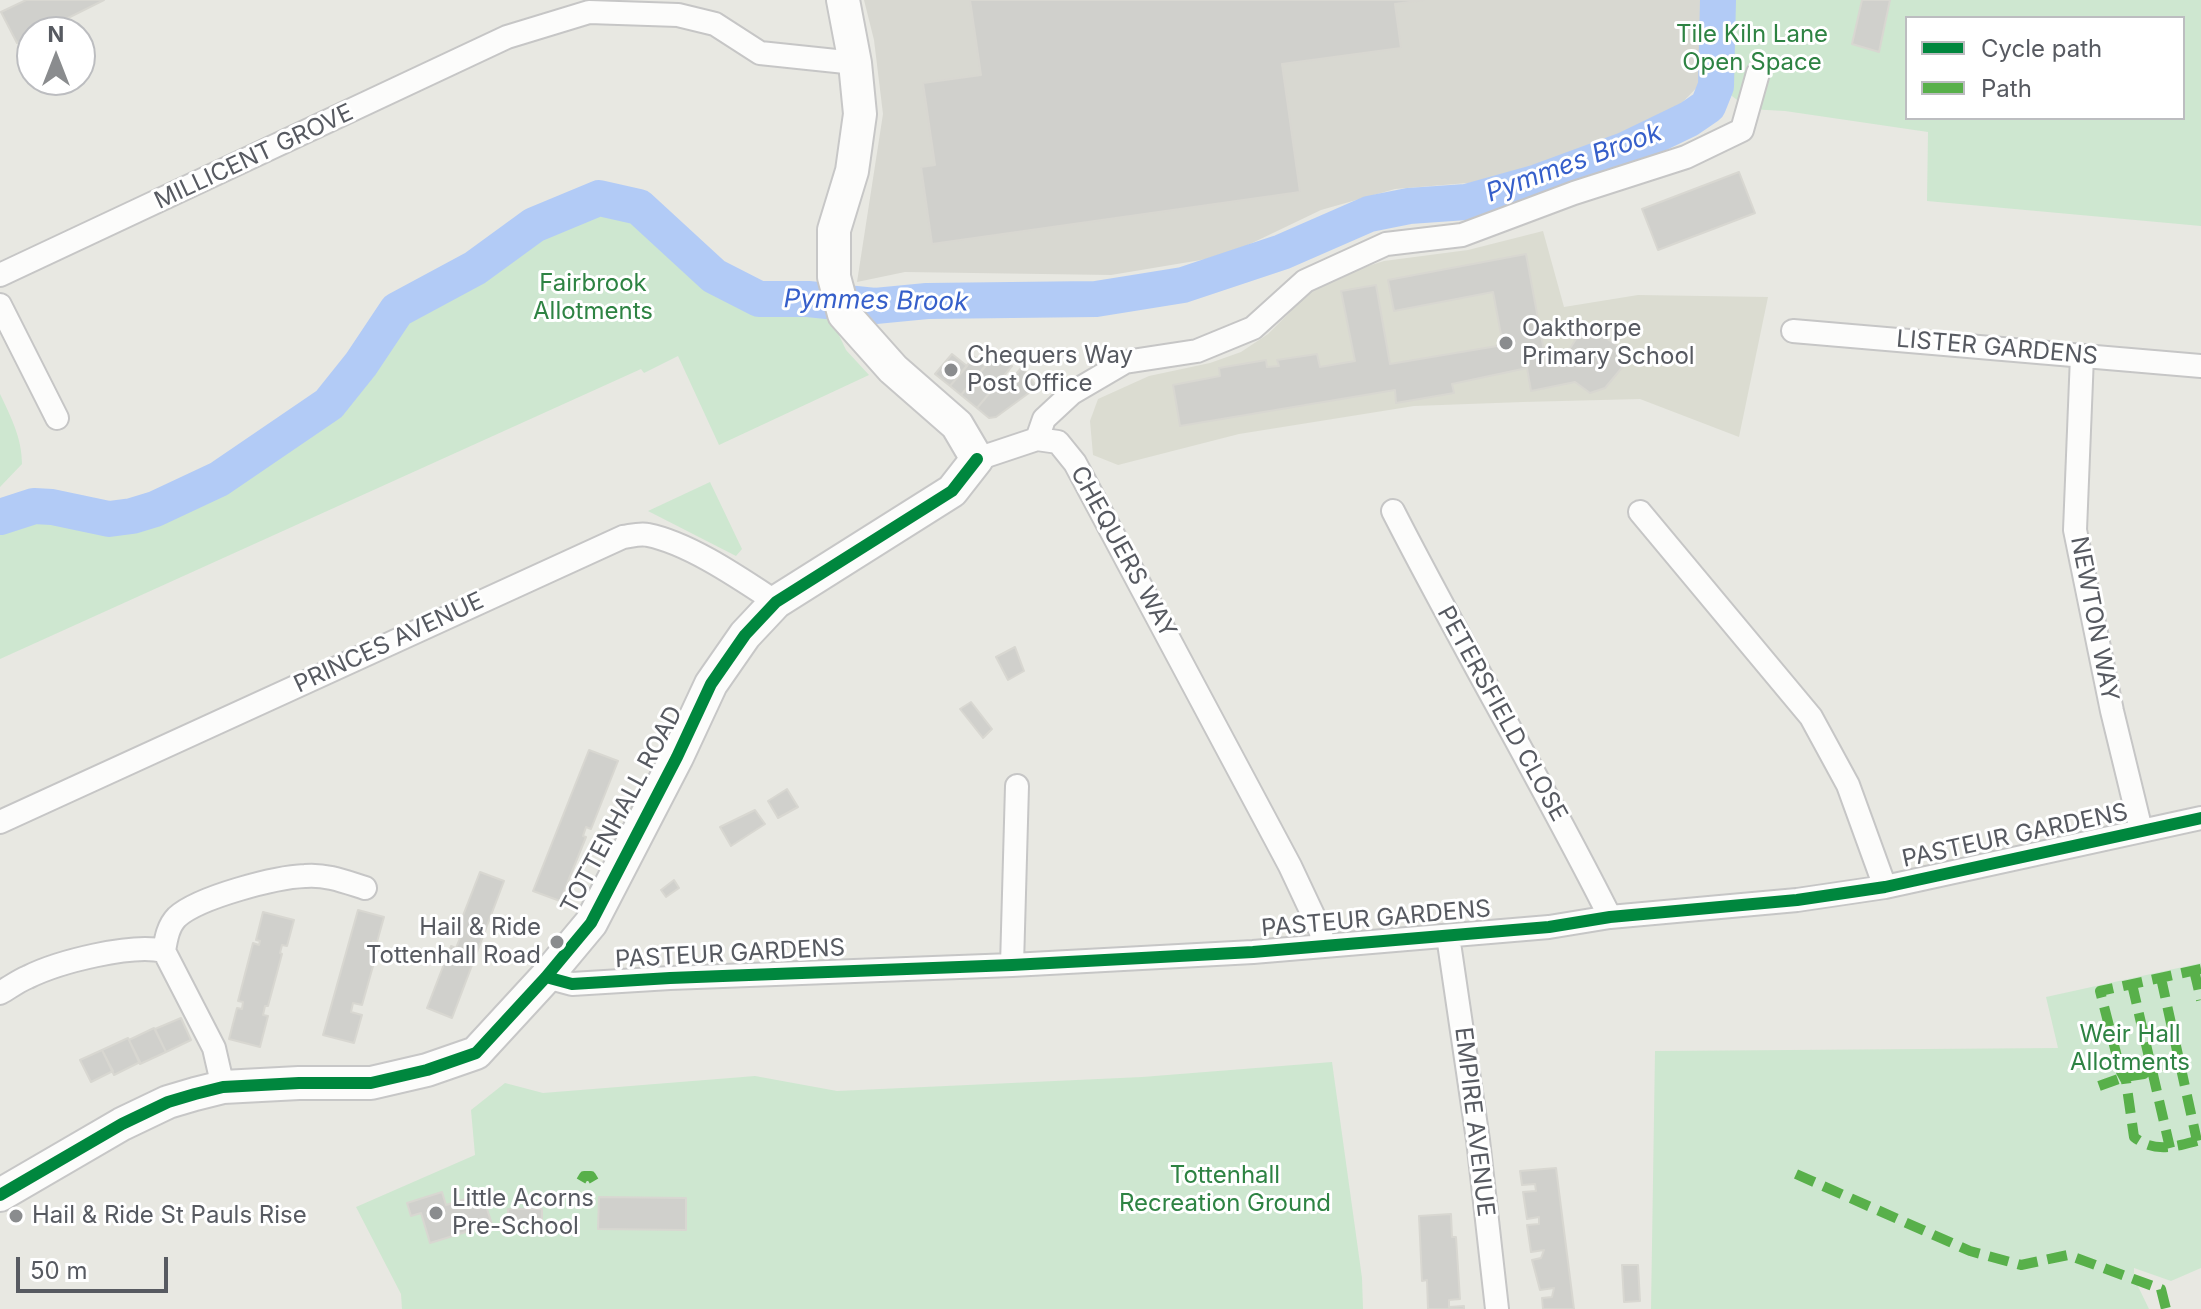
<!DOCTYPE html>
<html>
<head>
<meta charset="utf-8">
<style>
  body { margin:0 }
  #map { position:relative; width:2201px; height:1309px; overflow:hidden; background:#e8e8e2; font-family:Inter,sans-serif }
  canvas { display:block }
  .legend { position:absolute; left:1905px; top:16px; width:280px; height:104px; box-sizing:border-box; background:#fff; border:2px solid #bcbdc0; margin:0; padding:10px 14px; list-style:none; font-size:24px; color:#575a61 }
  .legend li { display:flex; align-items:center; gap:16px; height:40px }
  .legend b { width:40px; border:2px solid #bcbdc0 }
  .north { position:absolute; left:16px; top:16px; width:80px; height:80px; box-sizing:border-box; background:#fff; border:2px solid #bcbdc0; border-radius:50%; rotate:0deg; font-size:22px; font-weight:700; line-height:32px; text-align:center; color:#575a61 }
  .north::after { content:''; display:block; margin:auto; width:28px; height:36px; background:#8a8c8e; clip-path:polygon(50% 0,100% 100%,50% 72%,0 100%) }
  .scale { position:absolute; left:16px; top:1257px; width:152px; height:36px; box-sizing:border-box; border:4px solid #575a61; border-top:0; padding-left:10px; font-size:24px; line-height:28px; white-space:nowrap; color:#575a61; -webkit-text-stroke:6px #fff; paint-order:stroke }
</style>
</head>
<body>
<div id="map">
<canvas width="2201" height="1309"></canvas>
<ul class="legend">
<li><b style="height:10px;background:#00873e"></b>Cycle path</li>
<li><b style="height:10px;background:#58b04a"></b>Path</li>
</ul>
<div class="north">N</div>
<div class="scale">50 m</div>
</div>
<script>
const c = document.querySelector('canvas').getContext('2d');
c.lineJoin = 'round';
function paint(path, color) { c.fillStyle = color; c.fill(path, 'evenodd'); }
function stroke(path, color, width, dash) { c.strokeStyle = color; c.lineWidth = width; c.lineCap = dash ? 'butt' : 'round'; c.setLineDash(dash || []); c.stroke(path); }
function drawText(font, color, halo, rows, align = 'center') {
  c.font = font + ' Inter,sans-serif'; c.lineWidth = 6; c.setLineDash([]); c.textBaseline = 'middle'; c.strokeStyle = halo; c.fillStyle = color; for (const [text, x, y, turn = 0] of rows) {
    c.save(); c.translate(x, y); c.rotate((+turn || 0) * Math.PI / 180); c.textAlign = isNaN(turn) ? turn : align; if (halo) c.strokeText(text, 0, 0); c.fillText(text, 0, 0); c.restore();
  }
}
paint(new Path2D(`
  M864 0H1706L1707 77 1675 110 1553 170 1503 180 1395 189 1321 210 1225 256 1111 275 905 272 857 282 883 114 874 40Z`), '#d8d8d1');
paint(new Path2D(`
  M1543 231 1564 307 1638 295 1768 297 1739 437 1640 399 1523 402 1414 406 1239 434 1118 465 1093 455 1090 421 1098 399 1149 376 1210 363 1241 352 1268 334 1313 289 1365 267 1384 261 1468 250Z`), '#dbdcd1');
paint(new Path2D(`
  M1706 0H2201V226L1927 201 1928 132 1785 111 1749 109 1707 77ZM1907 18H2183V118H1907Z
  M594 206C655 209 648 245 693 273 736 300 779 307 829 314L846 350 869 375 719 445 678 356 644 373 641 369 0 659V527L35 515 109 527 134 525 217 489 340 405 398 319 569 212Z
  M0 394C11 417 22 438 22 464L0 487Z
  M710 482 742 549 736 556 648 511Z
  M2201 963V1268L2171 1281 2134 1268V1278L2149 1309H1651L1655 1051 2058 1048 2046 997Z
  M1332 1062 1362 1278 1363 1309H402L401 1294 356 1207 475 1155 471 1110 505 1083 543 1093 755 1076 837 1091 1142 1077Z`), '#cee7d0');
stroke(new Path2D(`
  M0 517 34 506 52 507 109 519 132 516 155 509 219 479 329 404 361 364 397 310 475 268 534 225 599 198 639 207 714 276 759 299H808L875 306 927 301 1096 299 1183 285 1282 252 1369 214 1409 206 1466 202 1538 182 1625 150 1689 119 1708 106 1716 86 1718 0`), '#b2cbf6', 36);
const building = new Path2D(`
  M26 0H104L40 32H32V36L17 43 1 12Z
  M970 0H1424L1395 4 1401 48 1282 64 1300 192 932 244 921 167 935 165 923 83 981 75Z
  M1862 0H1890L1879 52 1852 44Z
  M1739 172 1755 213 1658 250 1642 209Z
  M1526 254 1546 362 1563 359 1580 333 1594 330 1621 348 1625 364 1605 388 1590 393 1575 382 1531 391 1527 368 1452 384 1454 393 1396 403 1395 390 1180 426 1173 385 1220 376 1219 368 1266 360 1267 367 1279 366 1277 360 1317 354 1320 367 1355 361 1341 291 1376 285 1390 364 1503 345 1493 292 1394 311 1388 280Z
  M952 354 967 366 950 386 935 374Z
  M996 354 1012 366 977 408 961 395Z
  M974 357 985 366 961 395 950 386Z
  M1022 367 1037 387 996 417 989 418 977 408 994 388 1000 393Z
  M1015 647 1024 671 1008 680 996 657Z
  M971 702 992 729 983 738 960 709Z
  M589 750 618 761 591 829 586 827 583 836 586 837 560 901 533 891Z
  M787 789 798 807 778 818 768 801Z
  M755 810 765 824 731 846 720 827Z
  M480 872 504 881 452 1018 427 1008 451 946 456 948 460 938 455 936Z
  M674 880 679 888 666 897 661 890Z
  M358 910 384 917 377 942 373 941 370 951 377 952 362 1005 353 1003 351 1012 362 1015 354 1043 323 1035Z
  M263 912 294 920 287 946 282 945 280 953 282 954 268 1006H265L263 1015 268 1016 260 1047 229 1039 237 1008 242 1009 243 1002 238 1001 253 943 259 945 260 941 256 940Z
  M181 1018 191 1040 166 1052 155 1029Z
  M154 1028 166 1052 140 1064 129 1040Z
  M128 1038 140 1062 114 1075 102 1050Z
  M102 1050 113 1071 91 1082 80 1060Z
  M1556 1168 1574 1309H1543L1542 1298 1552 1297 1554 1288 1540 1290 1532 1260 1541 1258 1544 1250 1531 1252 1527 1225 1539 1224V1217L1527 1219 1523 1192 1536 1191 1535 1184 1522 1185 1520 1171Z
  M442 1192 446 1205 482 1194 492 1224 430 1243 421 1213 411 1216 407 1203Z
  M599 1197 686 1198V1230L598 1229Z
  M508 1209H542V1222H508Z
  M1451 1214 1452 1237H1456L1460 1299 1449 1300V1307L1464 1306V1309H1428L1427 1280 1422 1281 1419 1216Z
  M1622 1265H1638L1640 1301 1624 1302Z`);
paint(building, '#d0d0cc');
stroke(building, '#d8d7d1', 2);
const street = new Path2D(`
  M0 275 507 37 589 12 678 15 715 24 760 53 855 63
  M0 305 57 418
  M1793 331 2201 366
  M2082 356 2075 530 2112 711 2141 830
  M1037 439 1044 419 1072 393 1125 362 1197 351 1253 328 1305 281 1386 244 1462 235 1574 193 1686 157 1742 130 1758 73
  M977 459 1037 439 1058 442 1075 463 1290 866 1321 932 1322 946
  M1393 511C1463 648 1541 780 1610 917
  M1640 512 1811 717 1848 785 1885 887
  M0 822 623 537C631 536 640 533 648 535 689 543 741 579 776 602
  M1448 936 1478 1140 1497 1309
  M164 951C166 939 168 926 177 917 199 897 276 877 305 876 326 874 346 882 365 888
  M1012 965 1017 786
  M546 977 572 984 670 978 1012 965 1253 952 1549 927 1610 917 1797 900 1885 887 2201 818
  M0 993C9 988 18 981 28 977 58 962 132 943 164 951L214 1048 223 1087`);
const secondary = new Path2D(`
  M0 1195 122 1124 168 1102 195 1094 223 1087 299 1083H371L427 1070 476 1053 546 977 591 923 677 757 711 684 745 635 776 602 952 491 977 459 957 425 893 369 844 314 834 277V230L852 171 860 114 855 63 843 0`);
stroke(street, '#c6c6c6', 26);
stroke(secondary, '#c7c7c7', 36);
stroke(street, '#fcfcfb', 22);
stroke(secondary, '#fcfcfb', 32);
stroke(new Path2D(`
  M2201 969 2100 991 2121 1072 2126 1081 2134 1137C2155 1154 2177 1146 2201 1140
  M2194 970 2201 1000
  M2161 978 2197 1141
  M2132 984 2170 1148
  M2099 1086 2124 1077 2144 1074 2151 1067 2181 1064
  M1796 1174 1970 1251 2021 1265 2068 1255 2161 1289 2166 1309
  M581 1181 584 1176H591L594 1181`), '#58b04a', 10, [20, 10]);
stroke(new Path2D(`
  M546 977 572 984 670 978 1012 965 1253 952 1549 927 1610 917 1797 900 1885 887 2201 818
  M0 1195 122 1124 168 1102 195 1094 223 1087 299 1083H371L427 1070 476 1053 546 977 591 923 677 757 711 684 745 635 776 602 952 491 977 459`), '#00873e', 12);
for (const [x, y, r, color] of [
  [1506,343,8,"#8a8c8e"],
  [951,370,8,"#8a8c8e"],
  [557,942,8,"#8a8c8e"],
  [436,1213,8,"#8a8c8e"],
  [16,1216,8,"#8a8c8e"]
]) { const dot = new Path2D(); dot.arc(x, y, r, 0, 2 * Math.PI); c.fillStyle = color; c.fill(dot); stroke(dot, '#fff', 3); }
drawText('24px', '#2e8343', '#fff', [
  ["Tile Kiln Lane",1752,35],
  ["Open Space",1752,63],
  ["Fairbrook",593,284],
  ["Allotments",593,312],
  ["Weir Hall",2130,1035],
  ["Allotments",2130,1063],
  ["Tottenhall",1225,1176],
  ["Recreation Ground",1225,1204]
]);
drawText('24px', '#575a61', '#fff', [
  ["MILLICENT GROVE",254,157,-25],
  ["LISTER GARDENS",1997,348,5],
  ["CHEQUERS WAY",1123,552,61],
  ["NEWTON WAY",2094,619,79],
  ["PRINCES AVENUE",389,643,-25],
  ["PETERSFIELD CLOSE",1502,714,61],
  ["TOTTENHALL ROAD",622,810,-62],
  ["PASTEUR GARDENS",2015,836,-12],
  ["PASTEUR GARDENS",1376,919,-5],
  ["PASTEUR GARDENS",730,954,-3],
  ["EMPIRE AVENUE",1474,1122,83]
]);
drawText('24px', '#575a61', '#fff', [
  ["Oakthorpe",1522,329],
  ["Primary School",1522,357],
  ["Chequers Way",967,356],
  ["Post Office",967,384],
  ["Hail & Ride",541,928,"right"],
  ["Tottenhall Road",541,956,"right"],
  ["Little Acorns",452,1199],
  ["Pre-School",452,1227],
  ["Hail & Ride St Pauls Rise",32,1216]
], 'left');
drawText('italic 26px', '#365fca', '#fff', [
  ["Pymmes Brook",1574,163,-20],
  ["Pymmes Brook",876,301,1]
]);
</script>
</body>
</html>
